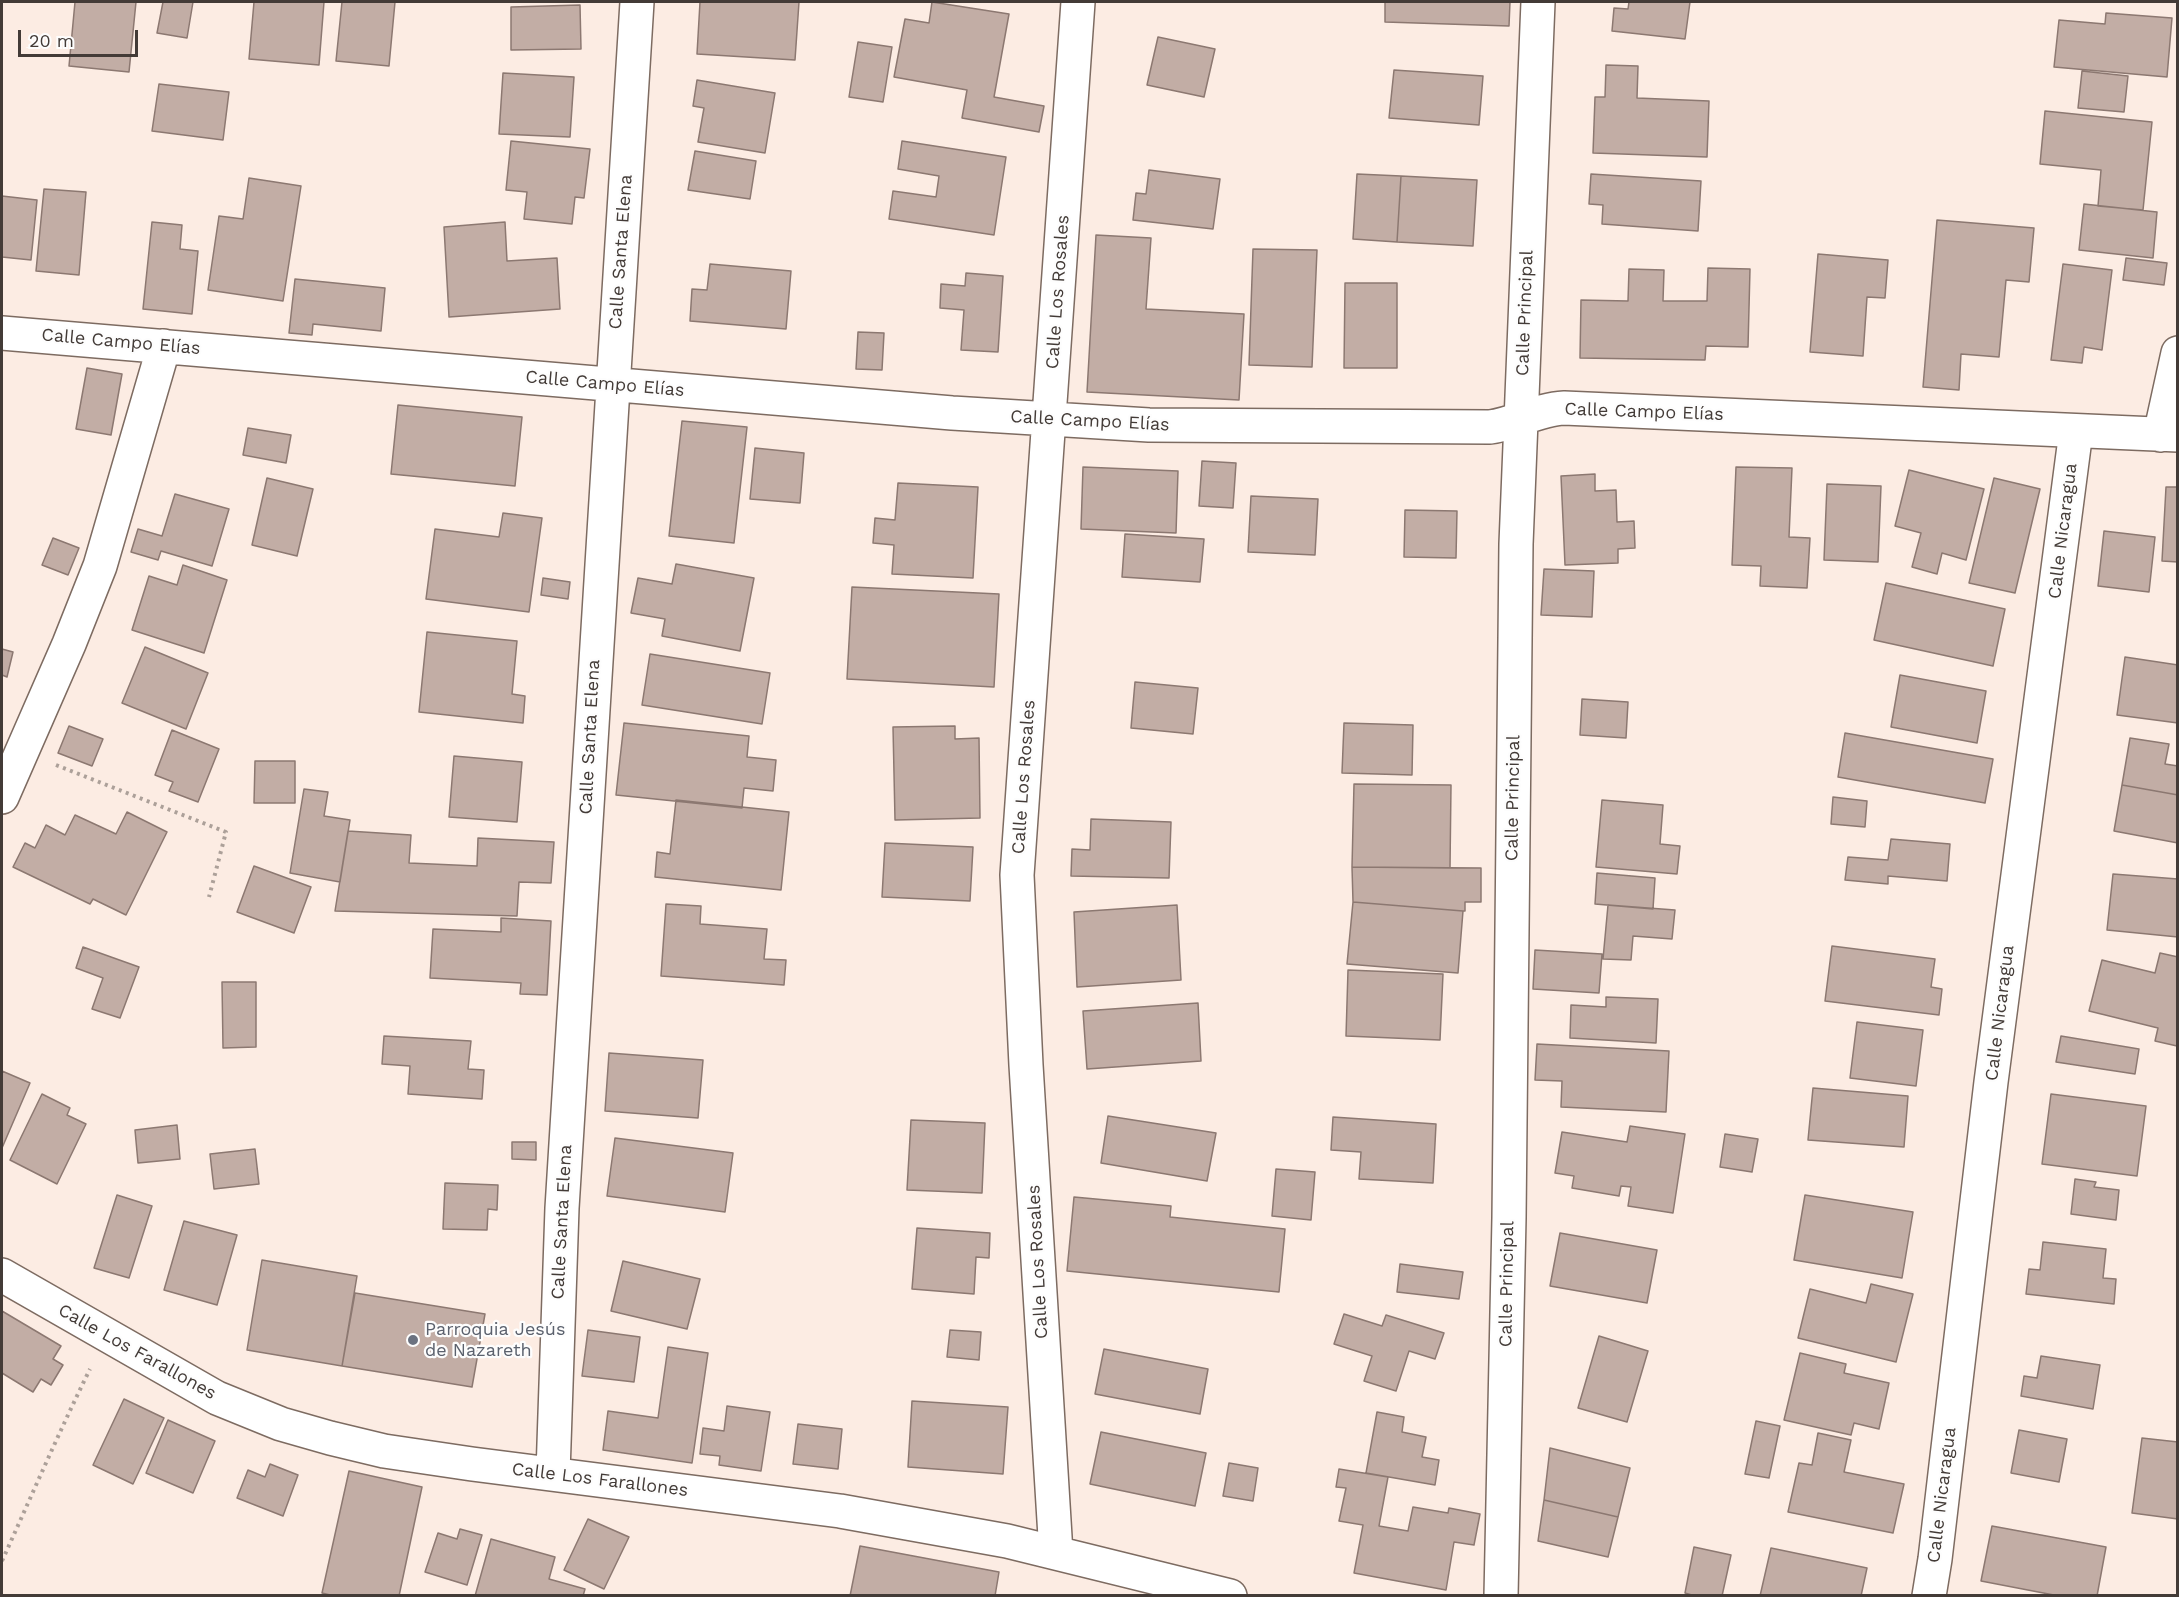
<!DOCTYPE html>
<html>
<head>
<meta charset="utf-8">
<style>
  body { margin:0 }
  #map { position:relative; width:2179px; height:1597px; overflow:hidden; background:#fcece3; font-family:"Work Sans",sans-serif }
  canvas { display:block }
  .frame { position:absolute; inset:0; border:3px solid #433b37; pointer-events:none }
  .scale { position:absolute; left:18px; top:30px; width:120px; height:27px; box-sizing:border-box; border:3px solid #433b37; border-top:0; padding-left:8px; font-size:18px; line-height:21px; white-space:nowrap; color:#433b37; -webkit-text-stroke:4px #fdfdfd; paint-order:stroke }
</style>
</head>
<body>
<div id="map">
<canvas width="2179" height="1597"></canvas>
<div class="frame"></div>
<div class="scale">20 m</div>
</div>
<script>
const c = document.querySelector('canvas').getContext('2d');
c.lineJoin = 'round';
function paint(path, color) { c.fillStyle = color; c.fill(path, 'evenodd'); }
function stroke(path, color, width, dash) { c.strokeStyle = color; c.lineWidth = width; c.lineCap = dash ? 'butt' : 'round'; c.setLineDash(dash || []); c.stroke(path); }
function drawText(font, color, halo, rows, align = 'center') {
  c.font = font + ' "Work Sans",sans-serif'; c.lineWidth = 4.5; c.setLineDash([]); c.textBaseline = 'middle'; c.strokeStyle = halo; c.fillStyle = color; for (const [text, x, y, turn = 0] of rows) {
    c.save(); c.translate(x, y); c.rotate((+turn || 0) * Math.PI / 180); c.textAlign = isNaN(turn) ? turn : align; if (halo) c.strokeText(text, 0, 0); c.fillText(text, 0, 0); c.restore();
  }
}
const building = new Path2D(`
  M75 2H136L129 72 69 66Z
  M163 2H193L187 38 157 33Z
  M254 2H324L319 65 249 59Z
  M342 2H395L389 66 336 61Z
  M700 2H799L795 60 697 54Z
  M932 2 1009 14 994 97 1044 106 1039 132 962 118 967 90 894 77 905 19 929 23Z
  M1385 2H1510L1509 26 1385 22Z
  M1629 2H1690L1685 39 1612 31 1614 8 1628 9Z
  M580 5 581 49 511 50V7Z
  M2106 13 2172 18 2167 77 2054 67 2059 20 2105 24Z
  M1158 37 1215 49 1204 97 1147 85Z
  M858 42 892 47 883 102 849 97Z
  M1606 65 1638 66 1637 98 1709 101 1707 157 1593 153 1595 97H1605Z
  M1394 70 1483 76 1479 125 1389 118Z
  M2082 71 2128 76 2124 112 2078 108Z
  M503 73 574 77 570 137 499 134Z
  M697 80 775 93 765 153 698 142 704 108 693 106Z
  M159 84 229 92 223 140 152 131Z
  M2045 111 2152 122 2143 210 2098 206 2101 170 2040 164Z
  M511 141 590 149 584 198 575 197 572 224 524 219 527 192 506 190Z
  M902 141 1006 157 994 235 889 219 893 191 936 197 939 176 898 169Z
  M695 151 756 161 750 199 688 190Z
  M1149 170 1220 179 1213 229 1133 220 1136 193 1146 194Z
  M1357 174 1401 176 1397 242 1353 239Z
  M1591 174 1701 181 1698 231 1602 224 1603 205 1589 204Z
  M1401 176 1477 180 1473 246 1397 242Z
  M249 178 301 186 283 301 208 290 219 216 243 219Z
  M44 189 86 192 79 275 36 271Z
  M2 196 37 200 31 260 2 257Z
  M2084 204 2157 212 2153 258 2079 250Z
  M1937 220 2034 228 2029 282 2006 280 1999 357 1961 354 1959 390 1923 387Z
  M152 222 182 225 180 249 198 251 192 314 143 309Z
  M505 222 507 261 557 258 560 309 449 317 444 227Z
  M1096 235 1151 238 1146 309 1244 314 1239 400 1087 392Z
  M1253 249 1317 250 1312 367 1249 365Z
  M1818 254 1888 260 1885 298 1867 297 1863 356 1810 352Z
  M2126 258 2167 263 2164 285 2123 280Z
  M710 264 791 271 786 329 690 321 692 289 707 290Z
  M2063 264 2112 270 2102 350 2084 347 2082 363 2051 360Z
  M1708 268 1750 269 1748 347 1706 346 1705 360 1580 358 1581 300 1628 301 1629 269 1664 270 1663 301H1707Z
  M966 273 1003 276 998 352 961 350 964 310 940 308 941 284 965 286Z
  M295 279 385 288 381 331 313 324 312 335 289 333Z
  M1345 283H1397V368H1344Z
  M858 332 884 333 882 370 856 369Z
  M87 368 122 374 111 435 76 429Z
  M398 405 522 417 515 486 391 474Z
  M682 421 747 427 734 543 669 536Z
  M248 428 291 435 286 463 243 455Z
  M755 448 804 453 800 503 750 499Z
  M1202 461 1236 463 1233 508 1199 506Z
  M1083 467 1178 471 1176 533 1081 529Z
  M1736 467 1792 468 1789 537 1810 538 1807 588 1760 586 1761 566 1732 565Z
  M1909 470 1984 489 1966 560 1942 553 1937 574 1912 567 1921 533 1895 526Z
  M1595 474V491L1616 490 1617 522 1634 521 1635 548 1618 549V563L1565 565 1561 476Z
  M267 478 313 489 297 556 252 545Z
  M1994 478 2040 489 2015 593 1969 583Z
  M898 483 978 487 973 578 892 574 894 545 873 543 875 518 895 520Z
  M1827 484 1881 486 1878 562 1824 560Z
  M2166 487H2178V562L2162 561Z
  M175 494 229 509 212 566 161 551 158 560 131 552 138 529 162 536Z
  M1251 496 1318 499 1315 555 1248 552Z
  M1405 510 1457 511 1456 558 1404 557Z
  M503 513 542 518 529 612 426 599 435 529 499 537Z
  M2104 531 2155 537 2149 592 2098 586Z
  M1125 534 1204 539 1200 582 1122 577Z
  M53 538 79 548 68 575 42 565Z
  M676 564 754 578 740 651 662 636 665 619 631 613 638 578 672 584Z
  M183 565 227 580 204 653 132 630 149 576 177 585Z
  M1544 569 1594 571 1592 617 1541 615Z
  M543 578 570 582 568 599 541 595Z
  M1886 583 2005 609 1993 666 1874 640Z
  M852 587 999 594 994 687 847 679Z
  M427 632 517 641 512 694 525 696 523 723 419 712Z
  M145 647 208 673 186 729 122 703Z
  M2 649 13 652 7 677 2 675Z
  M650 654 770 673 762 724 642 705Z
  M2125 657 2178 665V723L2117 715Z
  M1900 675 1986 691 1977 743 1891 727Z
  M1135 682 1198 688 1193 734 1131 728Z
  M1582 699 1628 702 1626 738 1580 735Z
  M624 723 749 736 747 757 776 760 773 791 744 788 742 808 616 795Z
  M1344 723 1413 725 1412 775 1342 773Z
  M69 726 103 739 92 766 58 753Z
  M955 726V739L979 738 980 818 895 820 893 727Z
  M172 730 219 749 198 802 169 791 173 782 155 775Z
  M1845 733 1993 759 1985 803 1838 777Z
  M2130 738 2169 744 2165 764 2178 766V795L2122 785Z
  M454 756 522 762 517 822 449 817Z
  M255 761H295V803H254Z
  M1354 784 1451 785 1450 868 1352 867Z
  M2122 785 2178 795V843L2114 831Z
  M304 789 328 792 324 816 350 820 340 882 290 873Z
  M1833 797 1867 801 1865 827 1831 824Z
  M676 800 789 812 781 890 655 877 657 852 670 854Z
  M1602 800 1663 805 1660 844 1680 846 1677 874 1596 867Z
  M127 812 167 832 126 915 93 899 90 904 13 867 25 843 35 848 46 825 65 835 75 815 116 834Z
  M1091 819 1171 822 1169 878 1071 876 1072 849 1090 850Z
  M348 831 411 835 409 863 477 866 478 838 554 842 551 883 519 882 517 916 335 911Z
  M1891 839 1950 844 1947 881 1888 876V884L1845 880 1848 857 1888 860Z
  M885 843 973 847 970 901 882 897Z
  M254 866 311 887 294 933 237 912Z
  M1352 867 1481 868V902H1465V911H1463L1353 902Z
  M1597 873 1655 878 1653 909 1595 904Z
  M2113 874 2178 879V937L2107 930Z
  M1353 902 1463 911 1458 973 1347 964Z
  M666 904 701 906 700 924 767 929 764 959 786 960 784 985 661 976Z
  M1177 905 1181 980 1077 987 1074 912Z
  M1608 905 1675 910 1672 939 1633 936 1631 960 1603 959Z
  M501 918 551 921 547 995 520 994 521 983 430 978 433 929 501 932Z
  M1832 946 1935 959 1931 987 1942 989 1939 1015 1825 1001Z
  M83 947 139 967 120 1018 92 1009 103 978 76 968Z
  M1535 950 1602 954 1599 993 1533 989Z
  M2160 953 2178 957 2177 1046 2155 1041 2158 1028 2089 1011 2102 960 2155 973Z
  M1348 970 1443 974 1440 1040 1346 1036Z
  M222 982H256V1047L223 1048Z
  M1606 997 1658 999 1656 1043 1570 1038 1571 1005 1606 1007Z
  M1198 1003 1201 1061 1087 1069 1083 1011Z
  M1857 1022 1923 1030 1916 1086 1850 1078Z
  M384 1036 471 1041 468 1069 484 1070 482 1099 408 1094 410 1066 382 1064Z
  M2061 1036 2139 1049 2135 1074 2056 1062Z
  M1537 1044 1669 1051 1666 1112 1561 1107 1562 1081 1535 1080Z
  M609 1053 703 1060 698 1118 605 1111Z
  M2 1071 30 1083 2 1148Z
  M1813 1088 1908 1096 1904 1147 1808 1140Z
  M42 1094 70 1108 67 1115 86 1124 57 1184 10 1160Z
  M2051 1094 2146 1106 2137 1176 2042 1164Z
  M1108 1116 1216 1133 1207 1181 1101 1163Z
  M1333 1117 1436 1124 1433 1183 1359 1179 1361 1152 1331 1150Z
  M911 1120 985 1123 982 1193 907 1190Z
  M177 1125 180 1159 138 1163 135 1130Z
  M1630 1126 1685 1134 1673 1213 1628 1206 1631 1187 1621 1186 1619 1196 1572 1188 1574 1176 1555 1173 1562 1132 1627 1142Z
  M1725 1134 1758 1139 1752 1172 1720 1167Z
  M615 1138 733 1153 725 1212 607 1196Z
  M512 1142H536V1160L512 1159Z
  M255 1149 259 1184 214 1189 210 1154Z
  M1276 1169 1315 1172 1311 1220 1272 1216Z
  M2075 1179 2096 1182 2094 1187 2119 1190 2116 1220 2071 1214Z
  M445 1183 498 1185 497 1210 488 1209 487 1230 443 1229Z
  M117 1195 152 1206 129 1278 94 1268Z
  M1805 1195 1913 1212 1902 1278 1794 1260Z
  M1074 1197 1171 1206 1170 1217 1285 1229 1279 1292 1067 1271Z
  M184 1221 237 1235 217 1305 164 1290Z
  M917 1228 990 1233 989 1258 976 1257 974 1294 912 1289Z
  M1560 1233 1657 1250 1647 1303 1550 1286Z
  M2043 1242 2106 1249 2103 1278 2116 1279 2114 1304 2026 1294 2029 1269 2040 1270Z
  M262 1260 357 1276 342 1366 247 1350Z
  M623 1261 700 1279 687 1329 611 1311Z
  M1400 1264 1463 1272 1459 1299 1397 1292Z
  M1871 1284 1913 1294 1896 1362 1798 1338 1810 1289 1866 1303Z
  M355 1293 485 1314 472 1387 342 1366Z
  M2 1311 61 1346 53 1359 63 1365 51 1385 41 1379 33 1392 2 1373Z
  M1344 1314 1382 1326 1386 1315 1444 1333 1435 1359 1409 1351 1396 1391 1364 1381 1372 1356 1334 1344Z
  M588 1330 640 1337 634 1382 582 1376Z
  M950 1330 981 1332 979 1360 947 1357Z
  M1599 1336 1648 1351 1627 1422 1578 1408Z
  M668 1347 708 1353 692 1463 603 1450 608 1411 658 1418Z
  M1104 1349 1208 1369 1200 1414 1095 1394Z
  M1800 1353 1846 1364 1844 1373 1889 1383 1879 1429 1854 1423 1851 1435 1784 1420Z
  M2041 1356 2100 1365 2093 1409 2021 1396 2024 1376 2037 1378Z
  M124 1399 164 1418 133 1484 93 1465Z
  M912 1401 1008 1407 1003 1474 908 1467Z
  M727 1406 770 1412 761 1471 719 1465 720 1456 700 1454 703 1428 724 1431Z
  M1377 1412 1404 1417 1402 1432 1426 1437 1422 1457 1439 1460 1435 1485 1366 1473Z
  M168 1420 215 1441 193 1493 146 1473Z
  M1756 1421 1780 1426 1769 1478 1745 1474Z
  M798 1424 842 1429 838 1469 793 1464Z
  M2019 1430 2067 1439 2059 1482 2011 1473Z
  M1101 1432 1206 1453 1195 1506 1090 1484Z
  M1818 1433 1851 1440 1844 1472 1904 1484 1893 1533 1788 1512 1799 1463 1812 1465Z
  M2142 1438 2178 1442V1519L2132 1513Z
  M1550 1448 1630 1468 1618 1517 1544 1500Z
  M1229 1463 1258 1468 1253 1501 1223 1496Z
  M270 1464 298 1475 283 1516 237 1498 248 1470 265 1477Z
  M1339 1469 1388 1477 1379 1526 1408 1531 1413 1507 1448 1513 1449 1508 1480 1514 1474 1545 1454 1542 1446 1590 1354 1573 1363 1525 1339 1521 1346 1488 1336 1487Z
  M349 1471 422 1487 399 1596H334L322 1593Z
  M1544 1500 1618 1517 1608 1557 1538 1541Z
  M588 1519 629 1537 604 1589 564 1570Z
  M1992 1526 2106 1547 2097 1596H2059L1981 1581Z
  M460 1529 482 1535 467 1585 425 1572 438 1533 457 1539Z
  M491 1539 555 1557 549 1579 585 1589 583 1596H475Z
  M860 1546 999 1572 995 1596H850Z
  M1694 1547 1731 1555 1722 1596H1695L1685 1593Z
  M1771 1548 1867 1568 1861 1596H1760Z`);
paint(building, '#c2ada5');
stroke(building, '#8c7871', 1.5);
const street = new Path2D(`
  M2 333 952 413 1149 425 1490 427C1515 424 1538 409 1564 408L2178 435
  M2160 435 2178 353
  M2 797 69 644 100 566 164 346
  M2 1275 217 1398 281 1424 330 1438 384 1451 472 1464 840 1511 1007 1541 1230 1596
  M553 1473 562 1208 637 2
  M1056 1553 1026 1065 1017 875 1078 2
  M1501 1596 1509 1218 1516 544 1538 2
  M1929 1596 1935 1559 1991 1082 2076 431`);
stroke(street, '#7d6b61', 36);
stroke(new Path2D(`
  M56 765 226 832 209 897
  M2 1561C31 1497 59 1432 90 1369`), '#aca099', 4, [3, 4.5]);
stroke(street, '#fff', 33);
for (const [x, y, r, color] of [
  [413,1340,6,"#6b7280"]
]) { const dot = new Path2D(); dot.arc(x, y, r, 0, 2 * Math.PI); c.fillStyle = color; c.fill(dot); stroke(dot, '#fdfdfd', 2); }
drawText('18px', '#433b37', '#fdfdfd', [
  ["Calle Santa Elena",621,252,-86],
  ["Calle Los Rosales",1058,292,-86],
  ["Calle Principal",1525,313,-88],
  ["Calle Campo Elías",121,342,5],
  ["Calle Campo Elías",605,384,5],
  ["Calle Campo Elías",1644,412,2],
  ["Calle Campo Elías",1090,421,3],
  ["Calle Nicaragua",2063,531,-83],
  ["Calle Santa Elena",590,737,-87],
  ["Calle Los Rosales",1024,777,-86],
  ["Calle Principal",1513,798,-89],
  ["Calle Nicaragua",2000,1013,-83],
  ["Calle Santa Elena",562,1222,-87],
  ["Calle Los Rosales",1038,1262,-93],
  ["Calle Principal",1507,1284,-89],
  ["Calle Los Farallones",137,1352,29],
  ["Calle Los Farallones",600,1480,7],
  ["Calle Nicaragua",1942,1495,-83]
]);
drawText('18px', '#5b616d', '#fdfdfd', [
  ["Parroquia Jesús",425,1330],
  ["de Nazareth",425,1351]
], 'left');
</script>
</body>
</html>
